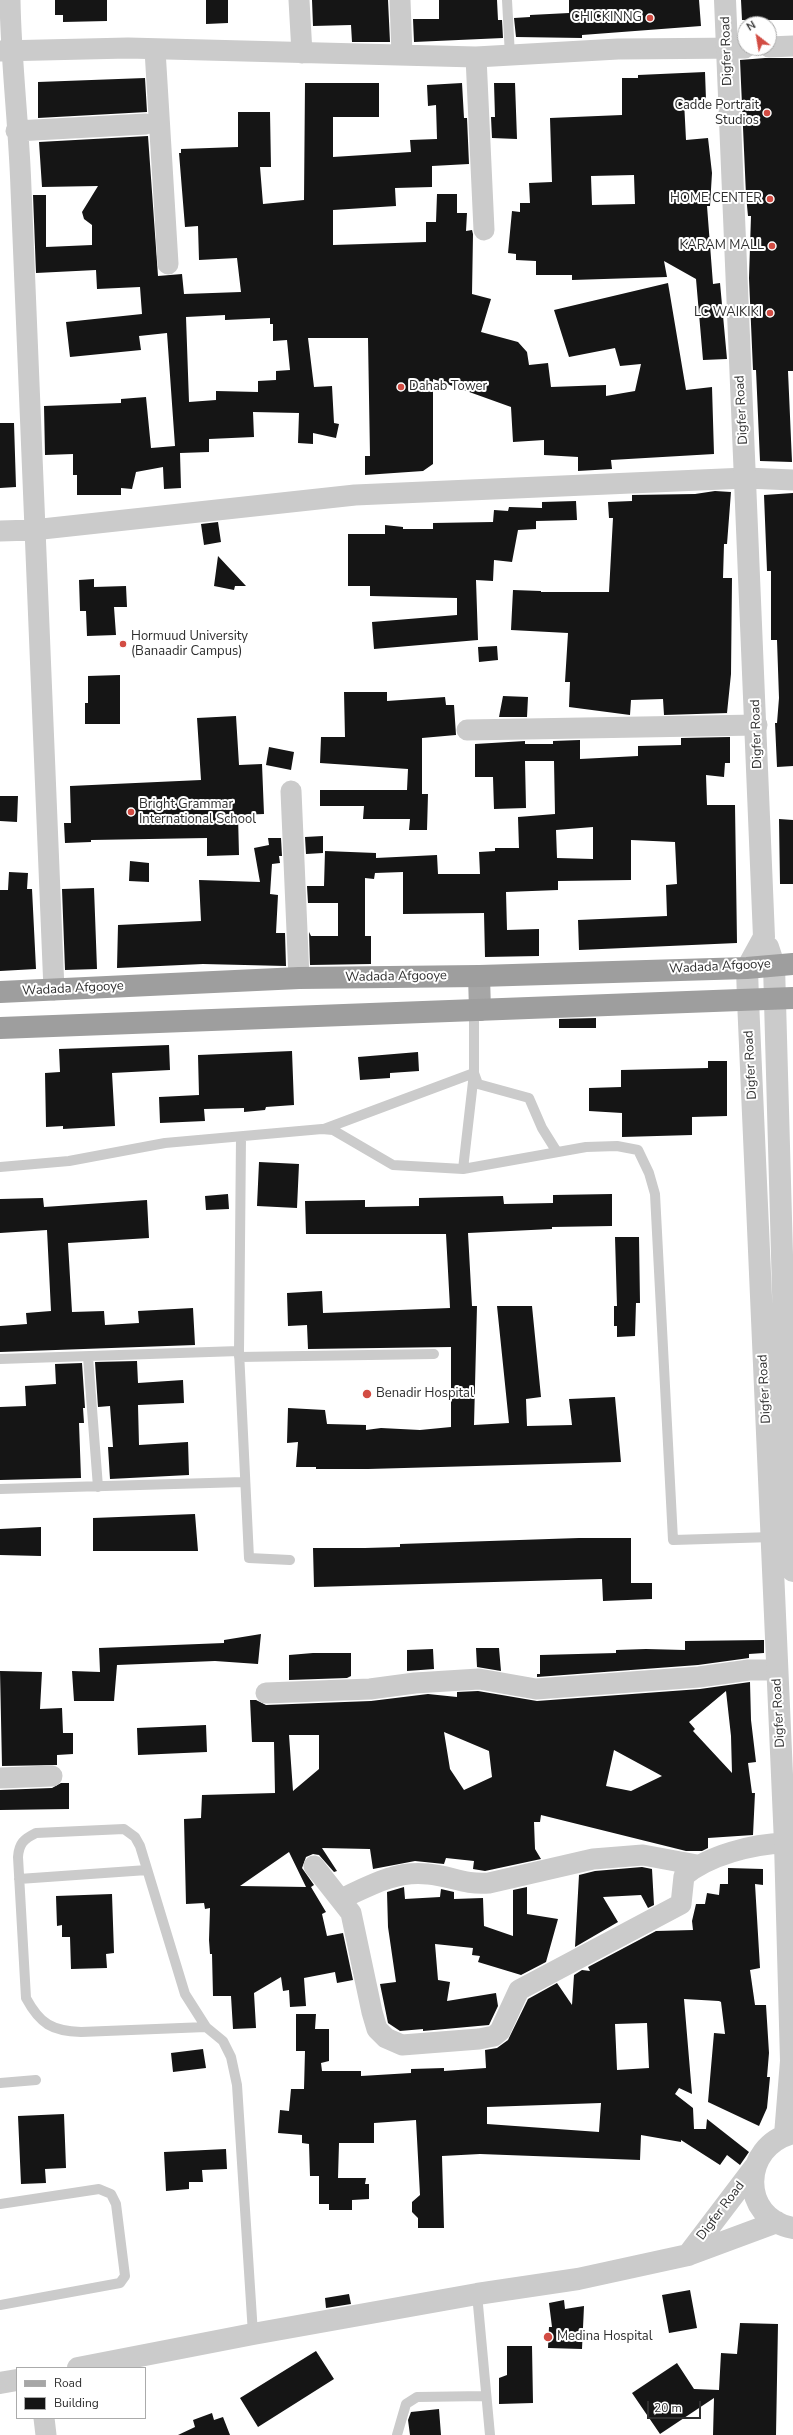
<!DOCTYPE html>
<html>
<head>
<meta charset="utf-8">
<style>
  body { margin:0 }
  #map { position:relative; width:793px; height:2435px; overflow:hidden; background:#fff; font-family:"Nunito Sans",sans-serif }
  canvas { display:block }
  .legend { position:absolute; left:16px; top:2367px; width:130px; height:52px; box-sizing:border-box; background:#fff; border:1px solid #ababab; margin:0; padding:5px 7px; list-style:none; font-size:12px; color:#2e2e2e }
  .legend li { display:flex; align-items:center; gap:8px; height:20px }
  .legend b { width:20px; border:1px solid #ababab }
  .north { position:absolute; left:737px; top:16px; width:40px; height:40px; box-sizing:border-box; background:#fff; border:1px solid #ababab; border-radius:50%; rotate:329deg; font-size:11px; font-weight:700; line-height:16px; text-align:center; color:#2e2e2e }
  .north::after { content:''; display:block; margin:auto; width:14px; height:18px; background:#d24c43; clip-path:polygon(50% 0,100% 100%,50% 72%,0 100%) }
  .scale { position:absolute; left:647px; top:2401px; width:54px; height:18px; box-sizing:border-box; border:2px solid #2e2e2e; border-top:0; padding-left:5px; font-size:12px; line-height:14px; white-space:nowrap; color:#2e2e2e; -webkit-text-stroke:3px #fff; paint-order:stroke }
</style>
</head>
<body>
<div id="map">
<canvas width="793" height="2435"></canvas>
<ul class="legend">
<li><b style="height:5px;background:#a6a6a6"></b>Road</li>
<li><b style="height:11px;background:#151515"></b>Building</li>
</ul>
<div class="north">N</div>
<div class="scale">20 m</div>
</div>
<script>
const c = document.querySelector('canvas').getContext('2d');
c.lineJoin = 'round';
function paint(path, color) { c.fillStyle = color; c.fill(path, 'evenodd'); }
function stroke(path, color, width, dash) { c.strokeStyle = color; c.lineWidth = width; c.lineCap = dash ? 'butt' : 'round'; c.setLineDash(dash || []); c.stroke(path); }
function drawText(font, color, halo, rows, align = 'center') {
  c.font = font + ' "Nunito Sans",sans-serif'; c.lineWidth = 4; c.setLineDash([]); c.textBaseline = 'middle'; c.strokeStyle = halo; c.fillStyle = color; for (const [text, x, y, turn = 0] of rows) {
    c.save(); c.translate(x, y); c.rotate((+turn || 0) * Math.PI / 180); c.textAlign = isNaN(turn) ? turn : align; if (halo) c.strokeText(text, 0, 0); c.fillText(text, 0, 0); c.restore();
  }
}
paint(new Path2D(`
  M55 0H107V21L63 22V15H55Z
  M206 0H228V23L206 24Z
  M312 0H388L390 42H352L351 25 313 26Z
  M439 0H497L498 20H502L503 38 414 42 413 19H439Z
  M569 0H699L701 26 582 35V38L516 37 514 18 530 17V15L569 13Z
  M741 0H793V20H742Z
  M765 58H793V371H788L792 462 760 461 756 370H753L749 278 751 216H748L746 195 740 60Z
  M705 72 706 100 684 101 686 140 708 138 712 173 710 206H707L713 284 720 283 727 359 703 360 696 279 664 261 667 277 572 280V275H536V261L516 260V254L508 253 512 211 520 212V203H530L529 183 552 182 550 118 622 115V78H638V75ZM634 175 635 204 592 205 591 176Z
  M145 78 147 112 38 118V82Z
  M305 83H379V117H333V157L411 152 410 140 437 139 436 105 428 106 427 85 462 83 464 118H467L469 164 432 166V187L395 188 396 206 333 210V245L426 242V222H436L437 194H457V213H467L466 231 472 230 473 234 472 294 491 299 481 332 518 342 527 352 529 365 548 363 551 387 606 385V396L635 391 641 364 620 366 615 348 569 357 554 310 668 283 686 390 712 387 714 454 611 460 612 469 578 471V457L544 455V440L513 442 511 407 433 379V464L423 471 365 475V456H370L368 338H308L314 387 332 386 334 423 339 424 336 438 313 433V444L298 443 299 413 253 412 254 437 209 439V452L180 453 181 488 164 489 163 467 136 472 132 489 121 488V495H77V475H73V454L45 455 44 406 121 403V399L146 397 151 448 175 446 167 333 139 336 141 350 70 357 66 322 142 314 140 287 97 289 96 270 36 273 33 195H46V247L92 245V225L84 219 82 212 98 186 42 187 39 142 148 136 158 276 182 274 184 294 241 292 237 258 199 260 198 226 185 227 179 153H181V149L238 147V112H270L271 167H260L263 204 304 200ZM225 315V320L270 318V324H273V341L287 340 290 370 276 371V380L258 381V392L216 391V400L189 402 186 317Z
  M494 83H515L517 139 492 138 491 117H495Z
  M0 423H14L16 487 0 488Z
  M715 491 731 492 727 544H724L723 578H732L731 674 727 713H729L664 715 663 699 631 700 630 715 569 707 570 682H565L568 633 511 630 513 590 541 591V592H609L613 518H609L608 502 632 501V495L695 494Z
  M793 493V766L777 767 775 723H777L779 698 777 640H771V571H767L764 495Z
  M576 501 577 520 536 521V529L518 530 512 562 494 560 493 581 476 580 478 640 374 649 372 622 457 615V598L370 596V586H348V534H385V525L403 527V529H433V523L493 522 494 510 508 511 509 507 542 508V502Z
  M218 522 221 542 204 545 201 524Z
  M218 556 246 586H235L234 590 214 586Z
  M94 579V587L126 586 127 607H114L116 635 87 636 86 611H80L79 580Z
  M497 646 498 660 479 662 478 647Z
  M120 675V724H85V703H88V676Z
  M344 692H387V701L445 697 446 705H454L456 735 422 738V794H428L427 830H409L410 819H363L364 806H320V790H407L408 769 320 763 321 737H345Z
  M503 696 528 697 527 717H499Z
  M236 716 239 765 262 764 264 814 238 815 239 855 207 856V838L91 840V842L65 843 64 823H71L70 786 201 780 197 718Z
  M730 737V763H725L724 777 706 775 707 805H735L737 943 579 950 578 920 667 916 666 885 677 884 675 842 631 840V880L558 881V890L506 892 507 930 539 929V956L485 957 484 913 403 914V872L375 873 374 879 365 878V936H371V964L310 965 309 932 311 936H338V903H308L307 886H324L325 851 376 853V858L437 855 438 874H480L479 852 495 851V848H519L518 817 555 814 554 761H525L526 808 494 809 493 777H475V744L525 741V744H553V741L580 740V759L638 756V746L681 745V738ZM593 827V859L557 858 556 830Z
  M269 747 294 752 291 770 266 765Z
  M0 796H18L17 822 0 821Z
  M779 819 793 820V884H780Z
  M323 836V853L306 854 305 837Z
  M268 838H281L282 856H279L280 863 272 864 270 894 278 895 276 933H285L286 966 203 964 117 968 118 925 201 921 199 880 260 882 254 848 269 845Z
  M130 861 149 863V882L129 881Z
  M9 872 28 873 27 889H32L36 969 0 971V890H8Z
  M94 888 97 969 65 970 62 889Z
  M596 1018V1028H559V1019Z
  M169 1045 170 1070 112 1073 115 1126 63 1129V1126L46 1127 45 1073 60 1072 59 1049Z
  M292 1051 294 1105 266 1107 265 1110 244 1112V1108L204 1109 205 1121 160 1123 159 1097 199 1095 198 1055Z
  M418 1052 419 1071 390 1073V1078L360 1080 358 1057Z
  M708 1061H727V1116L692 1117V1135L622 1137V1113L589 1111V1088L621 1087V1070L708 1068Z
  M259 1162 299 1164 297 1208 257 1206Z
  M228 1194 229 1209 206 1210 205 1196Z
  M612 1194V1226L552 1227V1229L468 1233 472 1306H477L474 1425 509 1423 497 1306H532L541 1397 526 1399 527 1426 572 1425 569 1399 615 1397 621 1462 368 1469H316V1467H296L298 1442 287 1443 288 1408 325 1410 327 1424 366 1425V1430L381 1428 420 1430 451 1427V1347L308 1349 307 1325 288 1326 287 1293 322 1291 323 1313 450 1308 446 1234H306L305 1201 365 1200V1207L419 1206V1198L503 1196 504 1204 553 1203V1195Z
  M43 1198 44 1207 147 1200 149 1238 68 1243 72 1312 104 1311 105 1325 139 1323 138 1311 193 1308 195 1345 0 1352V1326L27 1324 26 1313 51 1311 47 1230 0 1233V1199Z
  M615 1237H639L640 1303H636L635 1336 617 1337V1326H614V1306H617Z
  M137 1361 138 1383 183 1380 184 1403 138 1405 139 1445 188 1442 189 1475 110 1479 108 1447H113L110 1406 98 1407 95 1362Z
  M82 1363 85 1408H83L84 1423H79L81 1478 0 1480V1407L26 1406 25 1386 56 1384 55 1364Z
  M195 1514 198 1551H93V1518Z
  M41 1527V1556L0 1555V1529Z
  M579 1538H631V1583H652V1599L603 1601 602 1579 314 1587 313 1548H365L400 1547V1544Z
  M261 1634 258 1664 215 1661 117 1665 114 1701H74L72 1671 100 1672 99 1648 224 1643V1640Z
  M764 1640V1653L749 1654V1658L698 1665 537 1677V1674H540V1655L616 1653V1650L646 1649 685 1650V1641Z
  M476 1648H499L501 1671 477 1667Z
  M433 1649 434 1669 407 1671V1650Z
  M313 1653H351V1676L347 1678 289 1680V1655Z
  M0 1671 42 1672 40 1709 62 1708 63 1733H73V1754L57 1755V1765L2 1766Z
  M750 1682 751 1720 756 1762 748 1763 752 1793H755L753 1835 708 1838V1848L702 1851H686L541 1815 540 1822H534L535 1849 541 1859 485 1871 473 1869 474 1861 446 1858 444 1864 415 1861 373 1869 370 1849 322 1848 337 1871 334 1872 319 1855 313 1854 306 1857 302 1868 314 1885 311 1887 326 1912 322 1914 327 1936 343 1933 353 1980 337 1983 335 1972 304 1978 306 2006 290 2007 289 1990 283 1991 281 1977 254 1993 256 2028 233 2029 231 1996H213L212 1954H210L209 1940 210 1908 205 1909 204 1903 186 1904 184 1819 201 1818 202 1795 275 1793 274 1742H252L250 1700H256L266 1705 371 1701 428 1694 457 1697V1692L478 1691 537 1701 700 1689ZM726 1691 731 1736 732 1773 693 1731 695 1729 689 1722ZM444 1732 489 1751 492 1777 464 1790 450 1769ZM289 1735H319V1769L293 1791ZM614 1750 662 1776 631 1791 606 1786ZM289 1852 306 1887 240 1886Z
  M206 1725 207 1752 138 1755 137 1728Z
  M61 1783H69V1809L0 1810V1790L52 1788Z
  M642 1867 652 1869 654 1905 648 1908 641 1895 603 1897 618 1922 575 1947 579 1875 595 1871Z
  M728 1868 763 1869V1885L755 1884 760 1968 750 1970 755 2005H766L769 2053 767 2077H770L767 2108 759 2126 708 2102 714 2033 725 2034 721 2002 719 2001 684 1999 692 2094 679 2088 675 2094 693 2108 694 2129H706L707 2119 749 2152 740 2165 727 2155 720 2165 681 2140V2142L641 2135 640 2160 480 2154 442 2156 444 2228H418V2218L412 2212V2202L420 2195 416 2120 374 2123V2143H339L338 2178H366L365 2184H369V2199L352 2200V2210H329V2204H319V2176H310L309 2144 302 2143V2135L278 2133 280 2110 289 2111 291 2089H304L305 2051H296V2014H316L315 2029H329V2061L321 2063 322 2071H361V2076L411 2073V2069L444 2068V2071L486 2068 485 2050 497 2048 508 2040 528 1999 557 1983 572 2005 574 1975 582 1970 590 1971 588 1967 656 1931 693 1930 692 1921 696 1904H705L707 1893 719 1895 720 1884H728ZM647 2023 649 2068 617 2070 615 2024ZM601 2103 599 2132 487 2124V2107Z
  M404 1887 405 1899 440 1897 441 1889 454 1892V1899L483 1898 484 1926 513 1936V1890L527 1887V1914L558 1919 546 1962 521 1975 478 1962 480 1956 472 1955 473 1948 435 1944 438 1980 450 1982 447 2001 496 1993 498 2006 489 2025 423 2031V2029L400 2031 388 2023 380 1984 396 1982 388 1927 387 1892Z
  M112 1894 114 1953 106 1954 107 1968 71 1969 70 1937H62V1925L57 1926 56 1896Z
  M203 2049 206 2068 173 2072 171 2053Z
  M64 2114 66 2168 45 2169 46 2183 21 2184 18 2116Z
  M226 2149 227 2169 202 2170 203 2182H189V2189L166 2191 164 2152Z
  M690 2290 697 2328 669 2333 662 2295Z
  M349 2294 351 2304 326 2308 325 2298Z
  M564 2300 565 2309 584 2306 582 2349 548 2348 549 2327H552L549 2303Z
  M740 2323 778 2324 776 2435H713L714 2398 660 2434 632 2393 677 2363 694 2389 719 2390 721 2353 737 2354Z
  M507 2346H532L533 2403 499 2404V2378L507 2375Z
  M316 2351 334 2379 258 2427 240 2398Z
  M439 2409 441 2435H410L408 2420 411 2412Z
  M212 2413 214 2420 223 2417 230 2435H178L195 2427 193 2420Z`), '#151515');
stroke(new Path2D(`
  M507 0 510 56
  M474 1073 478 1084 529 1098 542 1128 557 1152
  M324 1129 474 1073
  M241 1137 239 1351 249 1558 290 1560
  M0 1167 69 1161 165 1143 322 1129 333 1130 393 1165 463 1169 586 1147 617 1146 638 1150 649 1173 655 1194 673 1540 773 1537
  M463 1169 474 1073V1011
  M88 1357 98 1487
  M239 1357 434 1354
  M0 1359 239 1351
  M0 1489 244 1482
  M19 1879 147 1870
  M206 2027 81 2032C52 2031 40 2024 26 1998L18 1857C19 1843 24 1839 36 1833L124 1829 135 1837 140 1846 185 1994 206 2027 223 2041 231 2057 237 2085 253 2334
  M0 2083 36 2080
  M0 2204 99 2189 111 2194 116 2204 125 2276 120 2283 0 2305
  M477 2294 490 2435
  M397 2435 406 2404 417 2397 486 2396`), '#cbcbcb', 10);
stroke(new Path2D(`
  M10 0C11 63 19 126 21 189 31 456 42 723 54 990
  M299 0 302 53
  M400 0 402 55
  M769 47 793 46
  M155 50 168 264
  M0 51 128 48 476 57 618 49 745 48
  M476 57 484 230
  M16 131 146 124
  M0 531 33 530 355 495 746 478 793 480
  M467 730 757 725
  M291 791 299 978
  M266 1693 370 1689 415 1683 479 1679 536 1689 699 1677 749 1670H777
  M0 1778 52 1776
  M314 1866 351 1913 372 2012 377 2029 386 2038 402 2045 479 2039 494 2036 500 2031 519 1990 681 1904 684 1876C709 1855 753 1844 785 1843
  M341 1899C369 1886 396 1870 428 1874 451 1876 464 1885 489 1883L593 1859 643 1855 697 1865
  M44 2418 46 2435`), '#cbcbcb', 21);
stroke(new Path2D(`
  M725 0 764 937 747 968 748 1000 785 1843 791 2061 785 2135
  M768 947 774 965 788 1472 793 1571
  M793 2133C741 2146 739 2218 793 2228
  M688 2255 754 2168
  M78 2368 253 2334 477 2294 578 2279 688 2255 777 2222
  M0 2383 17 2380`), '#cbcbcb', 22);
stroke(new Path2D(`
  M479 976 480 1010`), '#a6a6a6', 22);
stroke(new Path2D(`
  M0 992 299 978 479 976 747 968 793 964
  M0 1028 793 998`), '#9e9e9e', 22);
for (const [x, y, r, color] of [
  [650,18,4,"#d24c43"],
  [767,113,4,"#d24c43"],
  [770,199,4,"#d24c43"],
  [772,246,4,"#d24c43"],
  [770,313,4,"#d24c43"],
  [401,387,4,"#d24c43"],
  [123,644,4,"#d24c43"],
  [131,812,4,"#d24c43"],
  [367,1394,5,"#d24c43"],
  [548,2337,5,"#d24c43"]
]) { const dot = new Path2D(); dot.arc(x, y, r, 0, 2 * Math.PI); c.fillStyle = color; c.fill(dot); stroke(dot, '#fff', 1.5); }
drawText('13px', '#2e2e2e', '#fff', [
  ["CHICKINNG",642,18],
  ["Cadde Portrait",759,106],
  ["Studios",759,121],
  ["HOME CENTER",762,199],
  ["KARAM MALL",764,246],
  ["LC WAIKIKI",762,313],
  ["Dahab Tower",409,387,"left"],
  ["Hormuud University",131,637,"left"],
  ["(Banaadir Campus)",131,652,"left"],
  ["Bright Grammar",139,805,"left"],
  ["International School",139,820,"left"],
  ["Benadir Hospital",376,1394,"left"],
  ["Medina Hospital",557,2337,"left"]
], 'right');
drawText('13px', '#2e2e2e', '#fff', [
  ["Digfer Road",727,51,-92],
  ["Digfer Road",742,410,-93],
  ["Digfer Road",757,734,-92],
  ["Wadada Afgooye",720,967,-3],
  ["Wadada Afgooye",396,977,-1],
  ["Wadada Afgooye",73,989,-3],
  ["Digfer Road",751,1065,-93],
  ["Digfer Road",765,1389,-93],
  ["Digfer Road",779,1713,-93],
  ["Digfer Road",721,2211,-53]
]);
</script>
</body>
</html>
